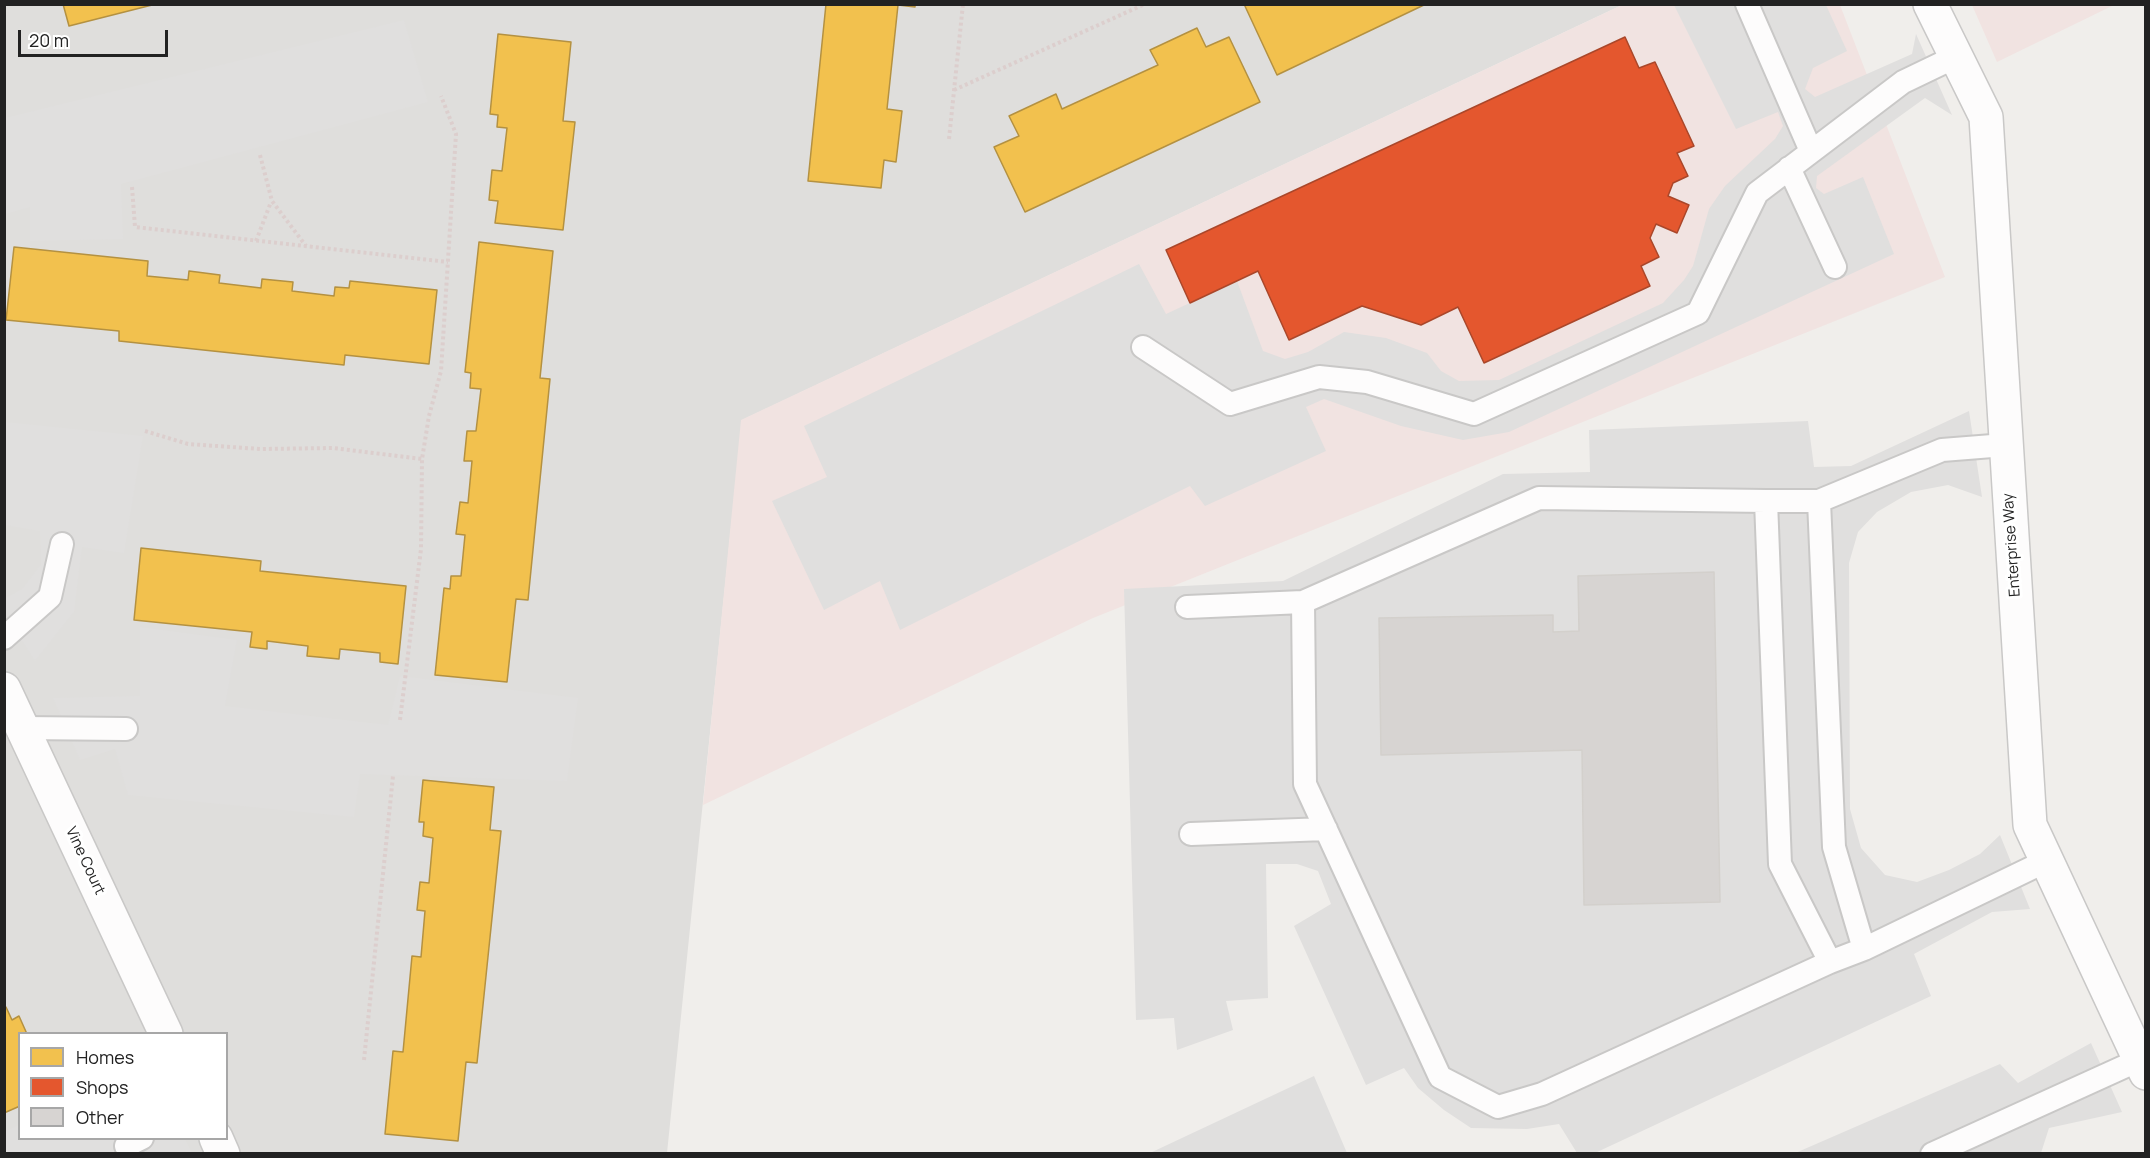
<!DOCTYPE html>
<html>
<head>
<meta charset="utf-8">
<style>
  body { margin:0 }
  #map { position:relative; width:2150px; height:1158px; overflow:hidden; background:#f0eeeb; font-family:Manrope,sans-serif }
  canvas { display:block }
  .frame { position:absolute; inset:0; border:6px solid #222; pointer-events:none }
  .legend { position:absolute; left:18px; top:1032px; width:210px; height:108px; box-sizing:border-box; background:#fff; border:2px solid #a7a7a7; margin:0; padding:8px 10px; list-style:none; font-size:18px; color:#222 }
  .legend li { display:flex; align-items:center; gap:12px; height:30px }
  .legend b { width:30px; border:2px solid #a7a7a7 }
  .scale { position:absolute; left:18px; top:30px; width:150px; height:27px; box-sizing:border-box; border:3px solid #222; border-top:0; padding-left:8px; font-size:18px; line-height:21px; white-space:nowrap; color:#222; -webkit-text-stroke:4px #fff; paint-order:stroke }
</style>
</head>
<body>
<div id="map">
<canvas width="2150" height="1158"></canvas>
<div class="frame"></div>
<ul class="legend">
<li><b style="height:16px;background:#f2c14e"></b>Homes</li>
<li><b style="height:16px;background:#e4572e"></b>Shops</li>
<li><b style="height:16px;background:#d7d4d2"></b>Other</li>
</ul>
<div class="scale">20 m</div>
</div>
<script>
const c = document.querySelector('canvas').getContext('2d');
c.lineJoin = 'round';
function paint(path, color) { c.fillStyle = color; c.fill(path, 'evenodd'); }
function stroke(path, color, width, dash) { c.strokeStyle = color; c.lineWidth = width; c.lineCap = dash ? 'butt' : 'round'; c.setLineDash(dash || []); c.stroke(path); }
function drawText(font, color, halo, rows, align = 'center') {
  c.font = font + ' Manrope,sans-serif'; c.lineWidth = 6; c.setLineDash([]); c.textBaseline = 'middle'; c.strokeStyle = halo; c.fillStyle = color; for (const [text, x, y, turn = 0] of rows) {
    c.save(); c.translate(x, y); c.rotate((+turn || 0) * Math.PI / 180); c.textAlign = isNaN(turn) ? turn : align; if (halo) c.strokeText(text, 0, 0); c.fillText(text, 0, 0); c.restore();
  }
}
paint(new Path2D(`
  M5 5H1622L742 420 667 1153 5 1154ZM20 1034H226V1138H20Z`), '#dfdedc');
paint(new Path2D(`
  M1622 5H1840L1945 277 1093 618 703 805 741 420Z
  M1972 5H2114L1997 62Z`), '#f1e3e1');
paint(new Path2D(`
  M1674 5H1826L1847 51 1813 68 1805 89 1815 97 1912 54 1916 34 1952 115 1925 98 1817 176 1816 188 1824 194 1863 177 1894 254 1509 432 1463 440 1401 426 1324 399 1306 407 1326 451 1205 506 1190 486 900 630 880 581 824 610 772 501 827 477 804 426 1139 264 1166 314 1237 281 1263 351 1285 359 1308 352 1344 332 1386 338 1427 353 1441 371 1459 381 1499 380 1663 303 1684 280 1693 266 1709 209 1725 186 1775 139 1783 126 1778 112 1736 129Z
  M404 20 428 102 121 184 123 239 30 241V207L5 214V118Z
  M1969 411 1982 497 1948 485 1911 492 1877 512 1858 532 1849 563 1850 809 1861 848 1885 875 1917 882 1949 870 1980 854 2000 835 2030 909 1992 912 1914 954 1931 996 1595 1153H1577L1559 1124 1527 1129 1471 1128 1444 1110 1418 1088 1404 1068 1366 1085 1294 926 1331 904 1318 871 1297 864H1266L1268 998 1226 1001 1233 1030 1177 1050 1174 1018 1136 1020 1124 589 1283 581 1503 474 1590 472 1589 430 1808 421 1814 467 1851 466ZM1714 572 1720 902 1584 904 1582 750 1382 754 1379 618 1552 615 1553 632 1579 631 1578 576Z
  M5 422 143 436 124 553 82 547 74 612 35 661 5 615 4 599 22 589 41 564 40 531 5 525Z
  M140 627 237 640 225 706 388 725 400 676 578 698 567 781 360 774 354 817 128 795 115 749 80 760 53 698 140 696Z
  M2091 1043 2122 1112 2049 1128 2041 1153 1793 1154 2000 1064 2018 1083Z
  M1314 1076 1347 1153H1150Z
  M19 1125 20 1138 185 1139 192 1153H5L4 1132Z`), '#e0dfde');
const homes = new Path2D(`
  M63 4H156L69 26Z
  M826 4H915V7L898 5 887 109 902 111 896 162 884 160 881 188 808 181Z
  M1244 4H1426L1277 75Z
  M1197 28 1206 47 1229 37 1260 102 1025 212 994 147 1019 136 1009 116 1056 94 1062 109 1158 65 1150 50Z
  M498 34 571 42 563 121 575 122 563 230 495 223 498 201 489 200 492 170 502 171 507 128 497 127 498 115 490 114Z
  M479 242 553 251 540 378 550 379 528 600 516 599 507 682 435 675 444 588 450 589 451 576H461L465 535 456 534 460 502 468 503 472 461H464L467 431H476L481 389 470 388 471 373 465 372Z
  M14 247 148 261 147 276 188 280 189 271 220 275 219 283 261 288 262 279 293 282 292 291 334 296 335 287 349 288 350 281 437 290 429 364 345 355 344 365 119 341V331L6 320Z
  M141 548 261 561 260 571 406 586 398 664 380 662V653L340 649 339 659 307 656 308 646 267 641V649L250 647 252 632 134 620Z
  M423 780 494 787 490 830 501 831 477 1063 466 1062 458 1141 385 1134 393 1051 403 1052 412 956 421 957 425 911 417 910 420 882 429 883 433 838 423 836 424 822H419Z
  M6 1007 12 1020 19 1016 27 1034H20V1106L4 1113V1008Z`);
paint(homes, '#f2c14e');
stroke(homes, '#b49141', 1.5);
const shops = new Path2D(`
  M1625 37 1639 68 1655 62 1694 146 1677 153 1688 176 1673 183 1668 196 1689 205 1677 233 1656 224 1650 238 1659 257 1641 266 1650 286 1484 363 1458 307 1421 325 1362 306 1289 340 1258 271 1190 303 1166 250Z`);
paint(shops, '#e4572e');
stroke(shops, '#aa472a', 1.5);
const building = new Path2D(`
  M1714 572 1720 902 1584 905 1582 750 1381 755 1379 618 1553 615V632L1579 631 1578 576Z`);
paint(building, '#d7d4d2');
stroke(building, '#d3d0cc', 1.5);
const service = new Path2D(`
  M1747 4 1811 151
  M1789 168 1835 267
  M1143 347 1230 404 1319 377 1367 382 1474 414 1698 313 1757 193 1903 82 1955 57
  M2005 445 1942 450 1819 501 1834 847 1864 949 2046 861
  M1766 501 1539 498 1303 602 1305 784 1440 1077 1498 1107 1542 1094 1830 962
  M1819 501H1766L1780 864 1830 962 1864 949
  M1187 607 1303 602
  M4 638 50 597 62 544
  M23 728 126 729
  M1191 834 1326 829
  M126 1146 142 1138
  M1932 1154 2139 1060`);
const minor = new Path2D(`
  M1930 4 1986 117 2030 825 2146 1073
  M4 689 166 1034
  M216 1138 223 1154`);
stroke(service, '#c9c8c7', 26);
stroke(minor, '#c9c8c7', 36);
stroke(new Path2D(`
  M954 90 1145 4
  M949 139 963 4
  M260 155 272 201 306 246
  M132 187 135 227 448 262
  M256 241 271 202
  M145 431 188 444 260 449 333 448 422 459
  M400 720 421 549 422 459 429 416 441 371 456 134 441 96
  M364 1060 393 776`), '#dccecd', 4, [3, 3]);
stroke(service, '#fdfcfc', 22);
stroke(minor, '#fdfcfc', 33);
drawText('15px', '#222', '#fff', [
  ["Enterprise Way",2012,545,-94],
  ["Vine Court",85,861,65]
]);
</script>
</body>
</html>
